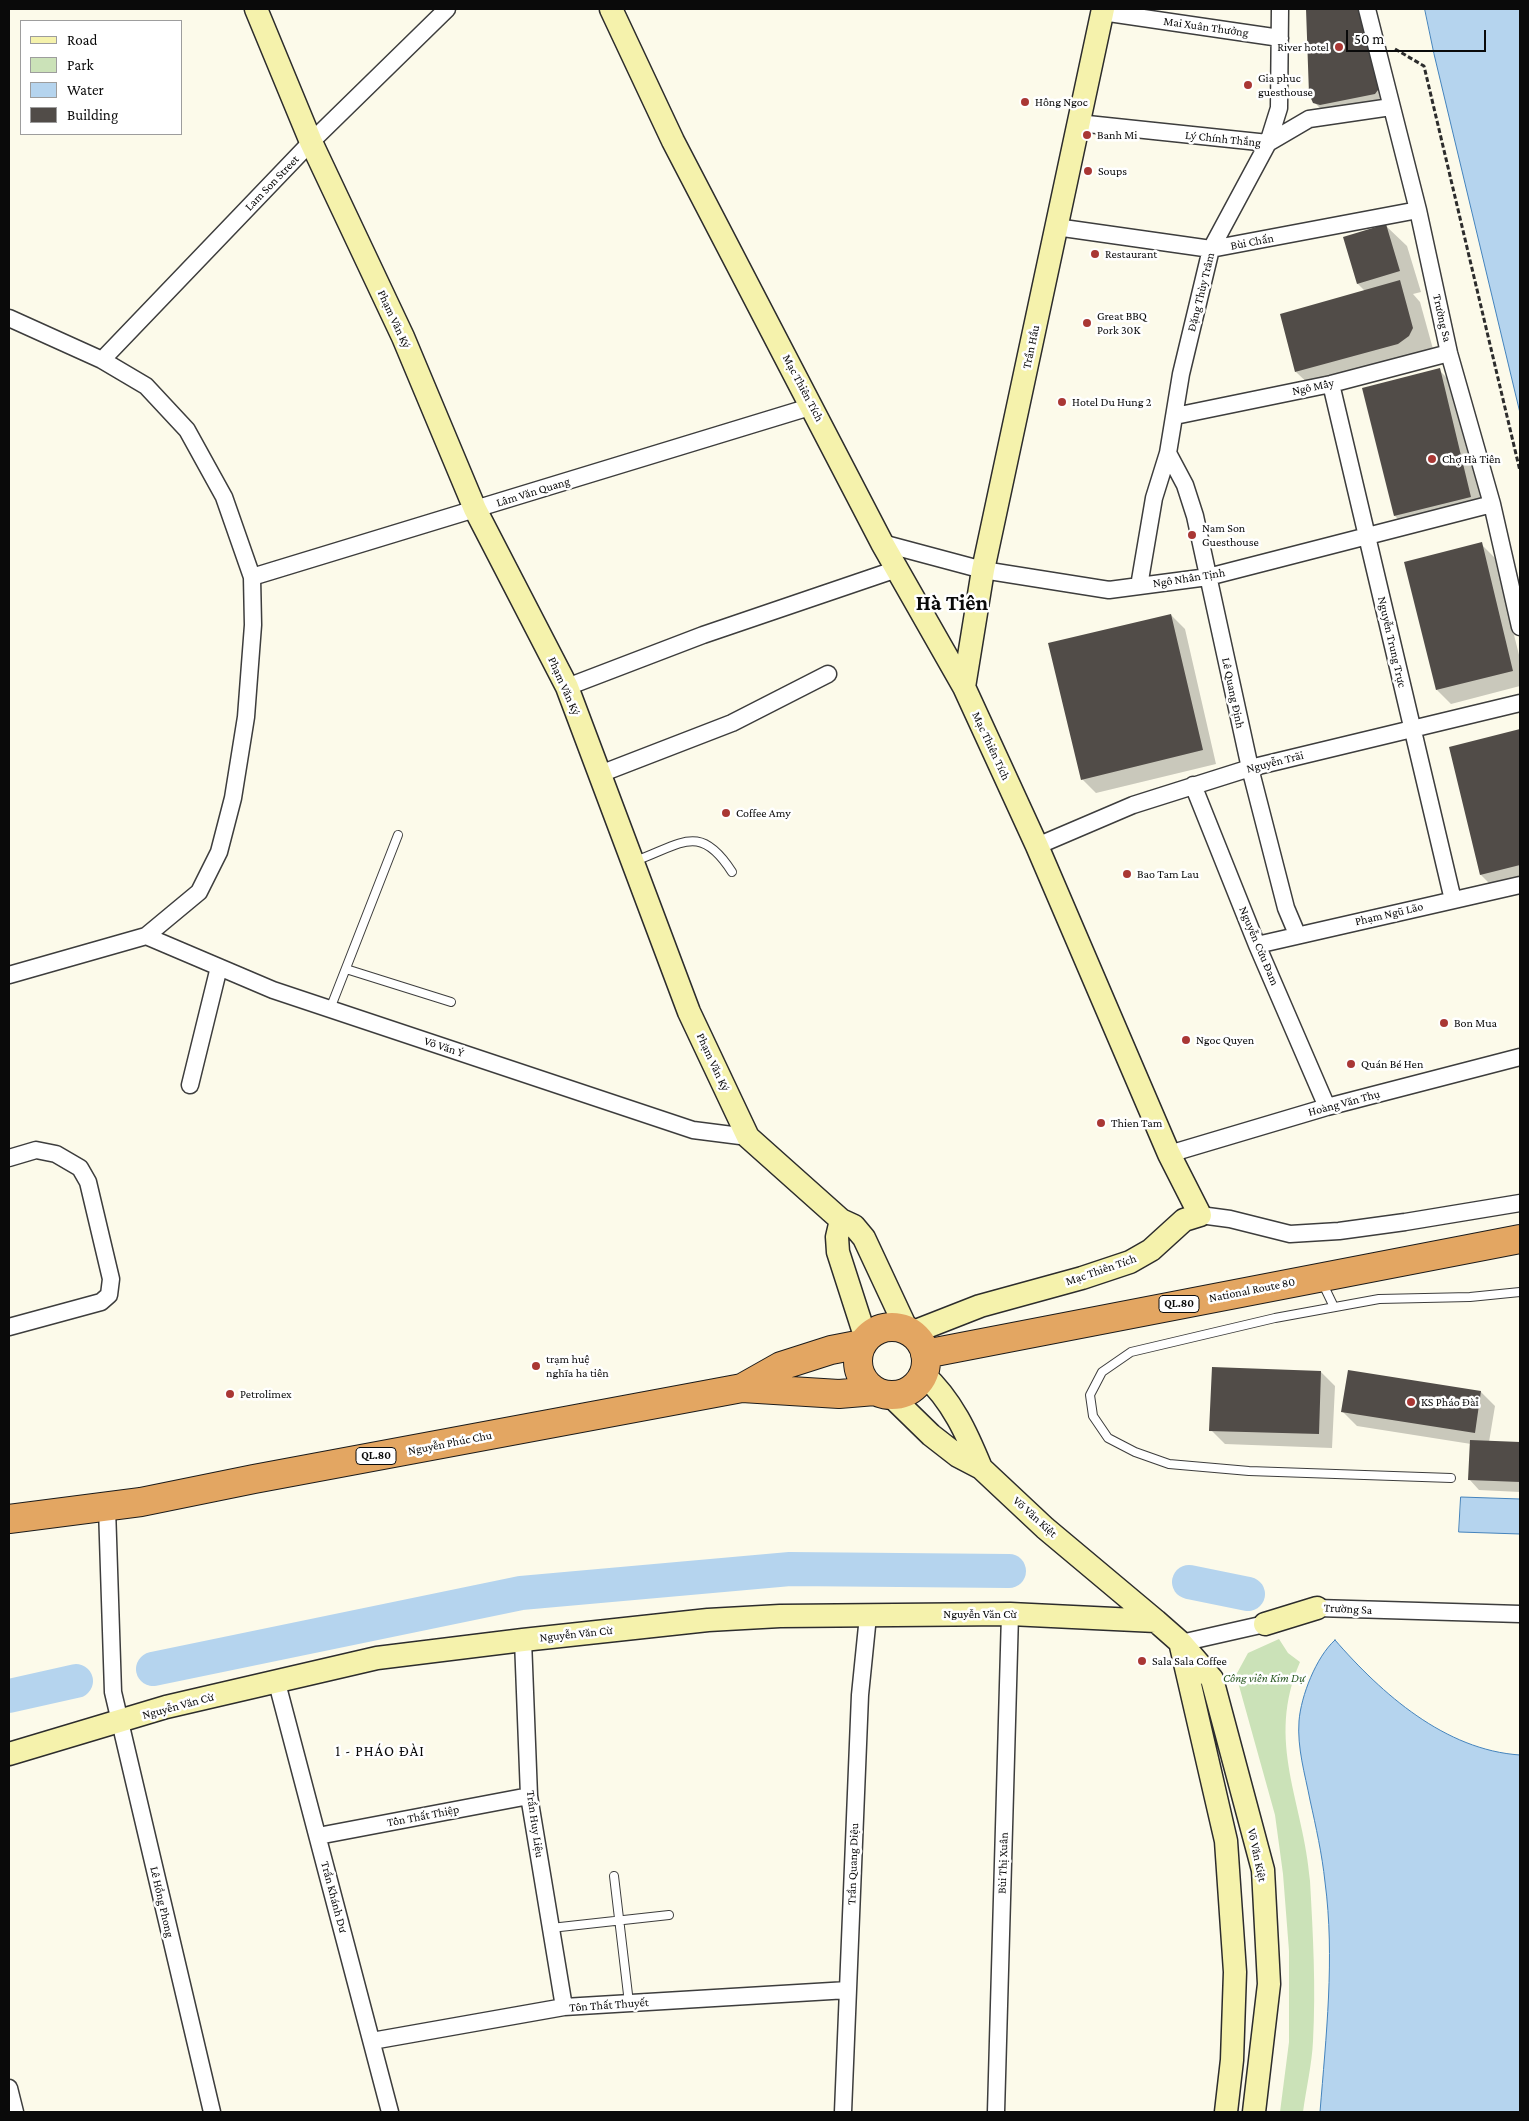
<!DOCTYPE html>
<html>
<head>
<meta charset="utf-8">
<style>
  body { margin:0 }
  #map { position:relative; width:1529px; height:2121px; overflow:hidden; background:#fcfaea; font-family:"Crimson Pro",serif }
  canvas { display:block }
  .frame { position:absolute; inset:0; border:10px solid #0a0a0a; pointer-events:none }
  .legend { position:absolute; left:20px; top:20px; width:162px; height:115px; box-sizing:border-box; background:#fff; border:1px solid #9d9d9d; margin:0; padding:6px 9px; list-style:none; font-size:15px; color:#0a0a0a }
  .legend li { display:flex; align-items:center; gap:10px; height:25px }
  .legend b { width:25px; border:1px solid #9d9d9d }
  .scale { position:absolute; left:1346px; top:30px; width:140px; height:22px; box-sizing:border-box; border:2px solid #0a0a0a; border-top:0; padding-left:6px; font-size:15px; line-height:18px; white-space:nowrap; color:#0a0a0a; -webkit-text-stroke:4px #fff; paint-order:stroke }
</style>
</head>
<body>
<div id="map">
<canvas width="1529" height="2121"></canvas>
<div class="frame"></div>
<ul class="legend">
<li><b style="height:6px;background:#f5f2ac"></b>Road</li>
<li><b style="height:14px;background:#cbe2b8"></b>Park</li>
<li><b style="height:14px;background:#b5d4ee"></b>Water</li>
<li><b style="height:14px;background:#514c48"></b>Building</li>
</ul>
<div class="scale">50 m</div>
</div>
<script>
const c = document.querySelector('canvas').getContext('2d');
c.lineJoin = 'round';
function paint(path, color) { c.fillStyle = color; c.fill(path, 'evenodd'); }
function stroke(path, color, width, dash) { c.strokeStyle = color; c.lineWidth = width; c.lineCap = dash ? 'butt' : 'round'; c.setLineDash(dash || []); c.stroke(path); }
function drawText(font, color, halo, rows, align = 'center') {
  c.font = font + ' "Crimson Pro",serif'; c.lineWidth = 5; c.setLineDash([]); c.textBaseline = 'middle'; c.strokeStyle = halo; c.fillStyle = color; for (const [text, x, y, turn = 0] of rows) {
    c.save(); c.translate(x, y); c.rotate((+turn || 0) * Math.PI / 180); c.textAlign = isNaN(turn) ? turn : align; if (halo) c.strokeText(text, 0, 0); c.fillText(text, 0, 0); c.restore();
  }
}
paint(new Path2D(`
  M1279 1639 1288 1653 1300 1662C1265 1742 1304 1802 1310 1881 1313 1934 1316 1988 1313 2041 1312 2064 1306 2089 1303 2112H1280L1289 2042V1951L1283 1874 1275 1815 1236 1675 1248 1653Z`), '#cbe2b8');
const water = new Path2D(`
  M1425 9H1520V413L1434 54Z
  M1461 1497 1520 1499V1534L1459 1532Z
  M1335 1640C1382 1694 1445 1750 1520 1755V2112H1320C1326 2037 1335 1957 1325 1882 1322 1854 1316 1827 1310 1800 1305 1774 1297 1748 1299 1721 1301 1696 1316 1657 1335 1640Z`);
paint(water, '#b5d4ee');
stroke(water, '#4483bc', 1);
paint(new Path2D(`
  M1307 9H1364L1382 101 1321 109 1314 102 1311 93Z
  M1386 226 1407 246 1421 292 1413 294 1420 302 1433 349 1317 392 1296 372 1365 291 1358 284 1344 238Z
  M1439 370 1453 384 1485 510 1409 530 1395 516Z
  M1481 544 1495 558 1520 659V686L1451 704 1437 690Z
  M1171 615 1185 629 1216 764 1096 793 1082 779Z
  M1520 730V883L1495 889 1481 875 1450 748Z
  M1321 1372 1335 1386 1332 1448 1225 1444 1211 1430Z
  M1481 1392 1495 1406 1489 1442 1520 1444V1492L1479 1490 1469 1479 1471 1444 1357 1426 1343 1412Z`), '#0003');
stroke(new Path2D(`
  M1189 1582 1248 1594
  M153 1669 521 1593 790 1569 1009 1571
  M9 1696 76 1681`), '#b5d4ee', 34);
paint(new Path2D(`
  M1306 9H1360L1381 86 1375 94 1320 105 1313 103 1309 94Z
  M1386 224 1400 271 1357 284 1343 237Z
  M1400 280 1413 328 1409 336 1398 344 1295 372 1280 314Z
  M1440 368 1471 497 1394 516 1362 388Z
  M1482 542 1513 671 1436 690 1404 562Z
  M1171 614 1203 750 1081 780 1048 643Z
  M1520 729V865L1480 875 1449 747Z
  M1212 1367 1321 1371 1319 1434 1209 1431Z
  M1348 1370 1481 1391 1475 1433 1341 1412Z
  M1470 1440 1520 1442V1482L1468 1480Z`), '#514c48');
const lane = new Path2D(`
  M635 861C682 844 700 822 732 872
  M346 969 451 1002
  M330 1009 398 835
  M1322 1282 1334 1307
  M1451 1478 1249 1471 1169 1464 1135 1452 1108 1438 1093 1416 1090 1395 1102 1372 1131 1352 1275 1318 1379 1299 1470 1297 1520 1292
  M614 1876 629 2003
  M551 1928 669 1915`);
const street = new Path2D(`
  M1367 9 1418 210 1449 353 1492 504 1520 627
  M1102 12 1280 38
  M1078 123 1268 143 1309 119 1391 107
  M1056 227 1211 249 1418 210
  M9 318 102 360 146 386 187 430 224 497 252 577 253 625 246 717 233 798 219 852 199 892 146 936 9 975
  M102 360 311 142 447 9
  M1331 384 1453 900
  M1175 416 1331 384 1449 353
  M1168 453 1185 485 1195 516 1250 768 1286 908 1297 934
  M882 543 983 570 1109 590 1208 577 1492 504
  M252 577 813 406
  M1139 586 1154 498 1168 453 1181 374 1211 249 1268 143 1279 108 1280 9
  M567 687 703 635 897 569
  M600 774 732 723 828 674
  M1193 785 1257 945 1327 1107
  M1037 846 1133 805 1250 768 1520 703
  M146 936 273 990 693 1130 748 1137
  M1257 945 1520 885
  M190 1085 219 967
  M1169 1154 1327 1107 1520 1057
  M9 1158 36 1150 56 1154 80 1168 88 1182 111 1279 109 1295 101 1302 9 1327
  M1200 1215 1230 1219 1290 1234 1339 1231 1405 1222 1520 1203
  M107 1508 113 1692 212 2112
  M1317 1608 1520 1614
  M523 1640 529 1796 564 2007
  M1181 1643 1265 1624
  M277 1683 390 2112
  M318 1836 529 1796
  M372 2041 564 2007 848 1990
  M9 2088 15 2112
  M843 2112 860 1695 868 1616
  M996 2112 1010 1614`);
const secondary = new Path2D(`
  M256 9 311 142 403 337 475 509 567 687 689 1012 748 1137 841 1220 854 1226 864 1238 907 1330
  M611 9 673 141 882 543 964 687 1037 846 1169 1154 1200 1215 1184 1220 1151 1250 1130 1262 1082 1278 980 1306 911 1333
  M964 687 983 570 1103 9
  M841 1220 837 1237 838 1252 866 1339
  M923 1374C952 1400 967 1434 981 1468
  M890 1395 931 1435 958 1456 981 1468 1045 1528 1156 1621 1181 1643 1212 1679 1263 1870 1269 1984 1254 2112
  M1265 1624 1317 1608
  M1181 1646 1226 1841 1235 1972 1232 2060 1226 2112
  M9 1754 166 1707 377 1658 523 1640 708 1620 780 1616 1010 1614 1156 1621`);
const highway = new Path2D(`
  M858 1361a34 34 0 1 1 68 0a34 34 0 1 1-68 0Z
  M925 1354 1520 1239
  M742 1388 781 1366 831 1350 862 1344
  M9 1519 141 1502 254 1479 742 1388 839 1394 875 1391`);
stroke(lane, '#3d3d3d', 10);
stroke(street, '#3d3d3d', 19);
stroke(secondary, '#2c2c2c', 25);
stroke(highway, '#1b1b1b', 30);
stroke(new Path2D(`
  M1395 49 1424 66 1520 471`), '#2c2c2c', 3, [5, 2.5]);
stroke(lane, '#fff', 8);
stroke(street, '#fff', 16);
stroke(secondary, '#f5f2ac', 22);
stroke(highway, '#e3a662', 28);
for (const [x, y, r, color] of [
  [1339,47,5,"#a93734"],
  [1248,85,5,"#a93734"],
  [1025,102,5,"#a93734"],
  [1087,135,5,"#a93734"],
  [1088,171,5,"#a93734"],
  [1095,254,5,"#a93734"],
  [1087,323,5,"#a93734"],
  [1062,402,5,"#a93734"],
  [1432,459,5,"#a93734"],
  [1192,535,5,"#a93734"],
  [726,813,5,"#a93734"],
  [1127,874,5,"#a93734"],
  [1444,1023,5,"#a93734"],
  [1186,1040,5,"#a93734"],
  [1351,1064,5,"#a93734"],
  [1101,1123,5,"#a93734"],
  [536,1366,5,"#a93734"],
  [230,1394,5,"#a93734"],
  [1411,1402,5,"#a93734"],
  [1142,1661,5,"#a93734"]
]) { const dot = new Path2D(); dot.arc(x, y, r, 0, 2 * Math.PI); c.fillStyle = color; c.fill(dot); stroke(dot, '#fff', 2); }
for (const [x, y, w] of [
  [1179,1304,40],
  [376,1456,40]
]) { const box = new Path2D(); box.roundRect(x - w / 2, y - 8.5, w, 17, 4); c.fillStyle = '#fff'; c.fill(box); stroke(box, '#0a0a0a', 1); }
drawText('bold 11px', '#0a0a0a', null, [
  ["QL.80",1179,1304],
  ["QL.80",376,1456]
]);
drawText('12px', '#0a0a0a', '#fff', [
  ["Mai Xuân Thưởng",1206,27,8],
  ["Lý Chính Thắng",1223,139,6],
  ["Lam Son Street",272,183,-46],
  ["Bùi Chấn",1252,242,-11],
  ["Đặng Thùy Trâm",1201,292,-76],
  ["Trường Sa",1442,318,77],
  ["Phạm Văn Ký",394,319,65],
  ["Trần Hầu",1031,347,-78],
  ["Ngô Mây",1313,387,-12],
  ["Mạc Thiên Tích",803,388,62],
  ["Lâm Văn Quang",533,492,-17],
  ["Ngô Nhân Tịnh",1189,578,-9],
  ["Nguyễn Trung Trực",1392,642,77],
  ["Phạm Văn Ký",564,686,66],
  ["Lê Quang Định",1233,693,78],
  ["Mạc Thiên Tích",991,746,65],
  ["Nguyễn Trãi",1275,762,-14],
  ["Phạm Ngũ Lão",1389,914,-13],
  ["Nguyễn Cửu Đam",1259,946,67],
  ["Võ Văn Ý",444,1047,18],
  ["Phạm Văn Ký",713,1062,65],
  ["Hoàng Văn Thụ",1344,1103,-15],
  ["Mạc Thiên Tích",1101,1270,-19],
  ["National Route 80",1252,1290,-11],
  ["Nguyễn Phúc Chu",450,1443,-11],
  ["Võ Văn Kiệt",1035,1517,42],
  ["Trường Sa",1348,1609,3],
  ["Nguyễn Văn Cừ",980,1614],
  ["Nguyễn Văn Cừ",576,1634,-6],
  ["Nguyễn Văn Cừ",178,1706,-15],
  ["Tôn Thất Thiệp",423,1816,-11],
  ["Trần Huy Liệu",535,1824,82],
  ["Võ Văn Kiệt",1257,1855,78],
  ["Bùi Thị Xuân",1003,1863,-88],
  ["Trần Quang Diệu",853,1864,-88],
  ["Trần Khánh Dư",334,1897,75],
  ["Lê Hồng Phong",162,1902,77],
  ["Tôn Thất Thuyết",609,2005,-4]
]);
drawText('12px', '#0a0a0a', '#fff', [
  ["River hotel",1329,47,"right"],
  ["Gia phuc",1258,78],
  ["guesthouse",1258,92],
  ["Hông Ngoc",1035,102],
  ["Banh Mi",1097,135],
  ["Soups",1098,171],
  ["Restaurant",1105,254],
  ["Great BBQ",1097,316],
  ["Pork 30K",1097,330],
  ["Hotel Du Hung 2",1072,402],
  ["Chợ Hà Tiên",1442,459],
  ["Nam Son",1202,528],
  ["Guesthouse",1202,542],
  ["Coffee Amy",736,813],
  ["Bao Tam Lau",1137,874],
  ["Bon Mua",1454,1023],
  ["Ngoc Quyen",1196,1040],
  ["Quán Bé Hen",1361,1064],
  ["Thien Tam",1111,1123],
  ["trạm huệ",546,1359],
  ["nghĩa ha tiên",546,1373],
  ["Petrolimex",240,1394],
  ["KS Pháo Đài",1421,1402],
  ["Sala Sala Coffee",1152,1661]
], 'left');
drawText('italic 12px', '#2a5923', '#fff', [
  ["Công viên Kim Dự",1264,1678]
]);
c.letterSpacing = '1px';
drawText('15px', '#0a0a0a', '#fff', [
  ["1 - PHÁO ĐÀI",380,1751]
]);
c.letterSpacing = '0px';
drawText('bold 22px', '#0a0a0a', '#fff', [
  ["Hà Tiên",952,603]
]);
</script>
</body>
</html>
